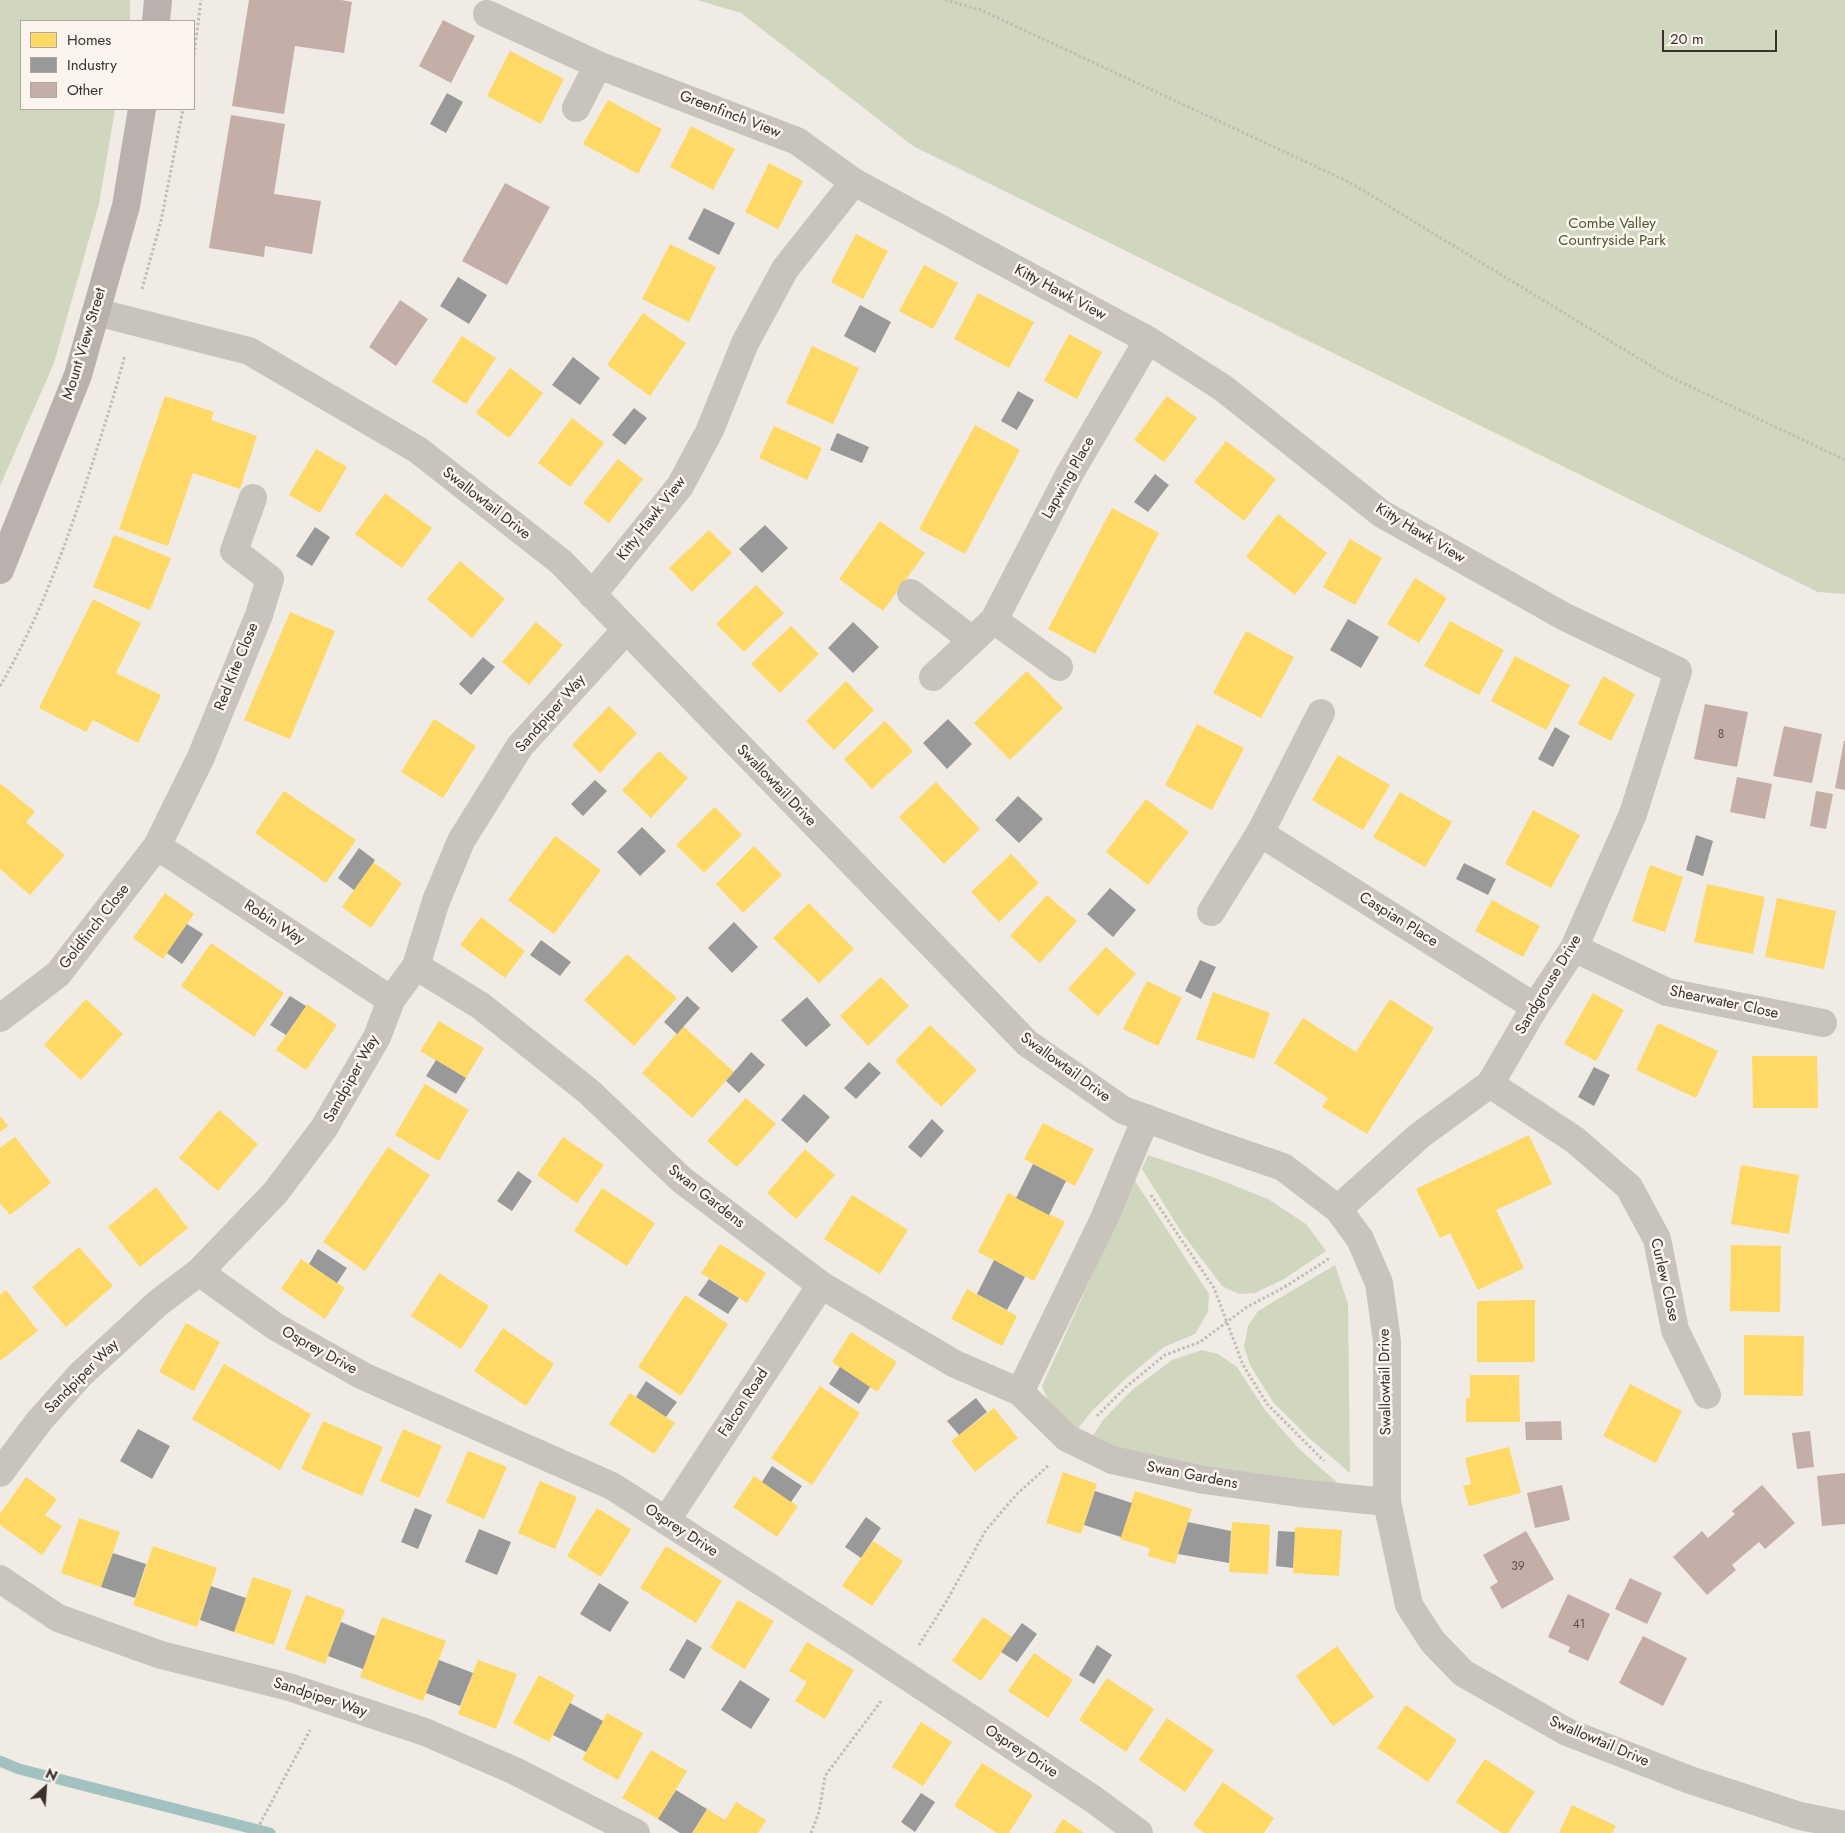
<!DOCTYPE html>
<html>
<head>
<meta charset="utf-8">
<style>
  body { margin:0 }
  #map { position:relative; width:1845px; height:1833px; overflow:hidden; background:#f0ebe5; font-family:Jost,sans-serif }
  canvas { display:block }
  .legend { position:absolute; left:20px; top:20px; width:175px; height:90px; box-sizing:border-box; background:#fbf5ee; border:1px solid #aea6a0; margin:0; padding:6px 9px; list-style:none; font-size:15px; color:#3b302b }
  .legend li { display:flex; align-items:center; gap:10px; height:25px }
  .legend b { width:25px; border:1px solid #aea6a0 }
  .north { position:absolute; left:20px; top:1763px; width:50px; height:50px; -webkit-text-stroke:4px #fbf5ee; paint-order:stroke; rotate:26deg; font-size:14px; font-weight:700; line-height:20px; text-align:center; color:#3b302b }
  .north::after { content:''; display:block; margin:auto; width:18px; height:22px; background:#3b302b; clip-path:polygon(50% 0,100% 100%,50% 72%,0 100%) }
  .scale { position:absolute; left:1662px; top:30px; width:115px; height:22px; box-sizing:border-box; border:2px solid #3b302b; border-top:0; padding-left:6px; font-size:15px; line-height:18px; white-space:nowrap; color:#3b302b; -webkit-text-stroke:4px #fbf5ee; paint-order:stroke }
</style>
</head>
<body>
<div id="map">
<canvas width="1845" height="1833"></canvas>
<ul class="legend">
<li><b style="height:14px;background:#ffd966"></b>Homes</li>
<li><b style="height:14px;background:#999"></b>Industry</li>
<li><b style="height:14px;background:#c3afa7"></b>Other</li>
</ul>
<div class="north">N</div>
<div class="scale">20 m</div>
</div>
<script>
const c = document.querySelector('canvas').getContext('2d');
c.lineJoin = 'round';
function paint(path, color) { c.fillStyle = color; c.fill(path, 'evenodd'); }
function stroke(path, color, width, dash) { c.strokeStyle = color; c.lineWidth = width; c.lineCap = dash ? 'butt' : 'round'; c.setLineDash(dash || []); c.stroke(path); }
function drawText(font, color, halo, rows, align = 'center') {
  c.font = font + ' Jost,sans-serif'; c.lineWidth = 5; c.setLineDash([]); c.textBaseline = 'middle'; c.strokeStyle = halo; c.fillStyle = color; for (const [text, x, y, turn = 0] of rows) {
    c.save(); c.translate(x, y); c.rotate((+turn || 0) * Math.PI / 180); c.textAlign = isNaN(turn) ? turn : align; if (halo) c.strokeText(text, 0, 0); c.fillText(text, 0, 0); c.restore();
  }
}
paint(new Path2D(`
  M0 0H130V21H21V109H115L99 204 54 363 0 486Z
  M697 0H1845V594L1818 592 913 146 741 13Z
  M1148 1155 1210 1176 1268 1199 1306 1224 1326 1251 1284 1279 1255 1293 1239 1294 1222 1286 1182 1233 1142 1169Z
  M1135 1181 1209 1294 1208 1312 1195 1334 1164 1347 1124 1380 1091 1412 1077 1430 1053 1412 1042 1386Z
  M1335 1265 1348 1304 1350 1473 1309 1438 1273 1402 1250 1365 1244 1347 1248 1326 1258 1311Z
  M1202 1350 1218 1354 1237 1367 1265 1410 1300 1450 1340 1485 1207 1469 1115 1449 1091 1439 1103 1420 1132 1390 1172 1360Z`), '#d1d6bf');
paint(new Path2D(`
  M510 51 564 79 541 124 487 96Z
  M608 100 662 129 638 174 583 144Z
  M691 126 735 149 713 190 670 167Z
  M769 163 803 181 778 229 745 212Z
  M856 234 888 251 863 299 831 282Z
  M670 244 716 267 689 322 642 299Z
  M924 265 958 283 933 329 899 311Z
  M978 293 1034 322 1009 368 954 339Z
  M643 313 686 343 650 396 607 365Z
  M1069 334 1102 352 1077 399 1044 381Z
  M462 336 496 358 466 404 432 382Z
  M812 346 859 368 833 424 786 403Z
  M510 368 543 393 509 438 476 413Z
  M165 396 214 412 211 420 257 436 240 489 193 473 168 546 119 529Z
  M1167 396 1197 418 1164 462 1134 440Z
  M572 418 604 443 570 487 538 463Z
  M975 425 1020 450 965 554 919 529Z
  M774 426 822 448 807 480 759 458Z
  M1226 441 1276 479 1244 521 1194 482Z
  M316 449 347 467 320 513 289 495Z
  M618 459 643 479 609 523 583 503Z
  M385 493 432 528 402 568 355 534Z
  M1112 508 1159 533 1095 654 1048 629Z
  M1278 514 1327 553 1295 595 1246 557Z
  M880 521 925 553 883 611 839 579Z
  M709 530 732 553 692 592 669 568Z
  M114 535 171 558 150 610 93 587Z
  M1350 539 1382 558 1355 605 1323 587Z
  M460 561 505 599 472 638 427 599Z
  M1415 578 1447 598 1419 643 1387 624Z
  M756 585 784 613 744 652 716 624Z
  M93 599 141 623 116 673 161 695 138 743 93 720 86 732 39 708Z
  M290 612 335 631 290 739 244 720Z
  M1450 621 1504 650 1479 695 1424 666Z
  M536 622 563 645 529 685 502 662Z
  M791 626 819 654 780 693 751 664Z
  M1246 631 1294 657 1261 718 1213 693Z
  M1515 656 1570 685 1546 730 1491 701Z
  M1027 671 1063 708 1010 760 974 723Z
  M1603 676 1635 694 1611 741 1578 724Z
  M846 681 874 710 834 750 806 721Z
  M609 706 637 733 600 773 572 745Z
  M434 719 476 746 443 798 401 772Z
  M885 721 913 751 872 789 844 759Z
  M1197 724 1244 748 1212 810 1165 785Z
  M659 751 688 778 651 818 622 790Z
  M1338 755 1390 785 1363 830 1312 800Z
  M936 782 980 829 944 864 899 817Z
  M0 783 35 812 26 822 65 855 30 895 0 869Z
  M284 791 356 840 326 883 255 833Z
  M1400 792 1452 822 1425 867 1373 837Z
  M1146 799 1189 832 1148 885 1106 852Z
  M715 807 742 835 704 873 676 845Z
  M1533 810 1580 835 1551 888 1505 864Z
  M555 836 601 870 554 934 508 900Z
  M754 846 782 875 743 913 716 884Z
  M1011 854 1039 883 999 922 971 892Z
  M373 862 402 883 371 928 342 907Z
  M1650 865 1683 877 1665 932 1632 921Z
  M1707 884 1765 897 1753 954 1694 942Z
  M165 893 194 914 163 959 133 938Z
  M1047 895 1077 921 1040 963 1010 936Z
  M1777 898 1836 911 1824 969 1765 957Z
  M1492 900 1540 926 1523 957 1475 931Z
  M809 903 854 949 819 983 773 938Z
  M481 917 525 951 505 978 460 945Z
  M211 943 284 993 254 1037 181 986Z
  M1106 947 1136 974 1098 1016 1068 989Z
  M627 954 677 998 634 1046 584 1000Z
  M881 977 909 1006 868 1046 840 1016Z
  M1147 981 1182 998 1158 1046 1123 1029Z
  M1213 992 1270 1013 1254 1059 1196 1039Z
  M1593 993 1624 1010 1596 1061 1564 1044Z
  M86 999 123 1034 81 1080 44 1045Z
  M1390 999 1434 1028 1367 1134 1322 1107 1328 1098 1274 1063 1303 1018 1356 1052Z
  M307 1004 337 1025 306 1070 276 1050Z
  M439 1021 484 1048 466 1078 420 1051Z
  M1658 1023 1718 1051 1696 1098 1636 1070Z
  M930 1025 977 1070 941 1107 895 1061Z
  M683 1026 734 1072 692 1118 642 1073Z
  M1752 1056H1817L1818 1108H1753Z
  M425 1084 469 1110 439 1161 395 1135Z
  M746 1098 776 1124 737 1167 707 1141Z
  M219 1110 258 1144 218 1191 179 1158Z
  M0 1116 8 1126 0 1132Z
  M1043 1123 1094 1149 1075 1186 1024 1159Z
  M1529 1135 1552 1184 1496 1210 1524 1268 1478 1290 1450 1233 1440 1238 1416 1189Z
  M15 1137 51 1183 10 1215 0 1203V1148Z
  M563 1137 604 1165 577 1203 537 1175Z
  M388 1147 430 1175 365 1271 323 1242Z
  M805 1149 835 1175 796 1219 767 1193Z
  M1741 1165 1799 1175 1789 1234 1731 1224Z
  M156 1187 188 1228 140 1267 108 1227Z
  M602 1188 655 1223 627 1266 574 1231Z
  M1008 1193 1065 1222 1034 1281 978 1252Z
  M852 1195 908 1230 880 1274 824 1239Z
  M720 1244 766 1273 747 1303 701 1273Z
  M1731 1245 1781 1246 1780 1312 1730 1311Z
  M79 1247 113 1286 66 1327 32 1287Z
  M301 1259 345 1288 325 1319 281 1289Z
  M439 1273 489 1306 461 1349 411 1316Z
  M967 1289 1017 1316 1002 1346 951 1319Z
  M6 1290 38 1331 0 1361V1295Z
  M685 1295 728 1324 681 1396 638 1367Z
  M1535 1300V1362H1477V1301Z
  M186 1323 220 1342 194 1391 159 1372Z
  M503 1328 554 1364 526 1406 474 1371Z
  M851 1332 897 1362 877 1392 832 1362Z
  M1744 1335 1804 1336 1803 1396 1744 1395Z
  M224 1364 311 1414 280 1470 192 1419Z
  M1470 1375H1519L1520 1422H1466V1398H1470Z
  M1630 1384 1682 1411 1656 1463 1603 1436Z
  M820 1386 860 1413 812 1485 771 1458Z
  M630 1393 675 1423 654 1454 609 1424Z
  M994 1408 1018 1438 975 1472 951 1441Z
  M323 1421 383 1447 362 1496 301 1469Z
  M403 1429 442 1446 419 1498 380 1481Z
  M1509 1447 1521 1493 1469 1506 1463 1486 1471 1484 1465 1458Z
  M468 1451 507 1467 484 1519 446 1502Z
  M1063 1472 1097 1484 1081 1534 1046 1523Z
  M754 1476 798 1506 777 1537 733 1507Z
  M26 1477 57 1499 45 1515 62 1526 42 1555 0 1525V1514Z
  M540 1481 577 1497 555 1549 518 1533Z
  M1135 1491 1192 1509 1175 1564 1148 1556 1150 1548 1120 1539Z
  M597 1508 631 1529 601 1577 567 1556Z
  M79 1518 120 1532 101 1587 61 1573Z
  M1232 1522 1270 1525 1268 1574 1229 1572Z
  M1295 1527 1342 1530 1339 1576 1293 1573Z
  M873 1541 903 1561 872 1606 842 1586Z
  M153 1546 217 1568 197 1627 133 1605Z
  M666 1546 722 1581 696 1623 640 1588Z
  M253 1577 292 1590 274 1645 234 1632Z
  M306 1595 345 1610 325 1664 285 1649Z
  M738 1600 774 1621 745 1669 710 1648Z
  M382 1617 446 1641 423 1701 360 1677Z
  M983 1617 1012 1637 981 1681 952 1661Z
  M807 1642 854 1670 825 1719 795 1701 807 1682 789 1671Z
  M1337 1646 1374 1697 1333 1726 1296 1676Z
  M1034 1653 1073 1680 1048 1718 1008 1691Z
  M478 1660 517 1674 496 1729 458 1714Z
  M539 1675 575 1695 549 1742 513 1723Z
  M1107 1678 1154 1709 1126 1752 1079 1720Z
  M1406 1705 1457 1740 1428 1782 1377 1748Z
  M607 1713 643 1733 618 1780 582 1760Z
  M1167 1718 1214 1750 1185 1792 1139 1760Z
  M921 1722 952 1742 923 1786 892 1767Z
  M651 1750 687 1771 658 1819 622 1798Z
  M1485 1759 1535 1792 1508 1833H1502L1456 1802Z
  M982 1763 1033 1795 1009 1833H997L954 1806Z
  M1223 1782 1274 1818 1264 1833H1204L1193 1825Z
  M736 1802 766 1820 758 1833H692L707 1809 725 1820Z
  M1572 1805 1616 1826 1612 1833H1559Z
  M1063 1819 1084 1833H1054Z`), '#ffd966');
paint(new Path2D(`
  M447 93 463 102 446 133 430 124Z
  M704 208 735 223 719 255 688 239Z
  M458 277 487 295 469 324 440 306Z
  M860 305 891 322 875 353 844 336Z
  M573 357 600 378 580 405 552 385Z
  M1018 391 1034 400 1017 430 1001 421Z
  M634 408 647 418 625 445 612 435Z
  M837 433 869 447 862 463 830 450Z
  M1155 474 1169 485 1148 512 1134 502Z
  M765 525 788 548 762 573 739 549Z
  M315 527 330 537 312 566 296 556Z
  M1348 619 1379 637 1361 668 1330 650Z
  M853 622 879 647 853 673 828 648Z
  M483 657 495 667 471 695 459 684Z
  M948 719 972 744 947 769 923 743Z
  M1555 727 1570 736 1553 767 1538 759Z
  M595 780 607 791 583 816 571 804Z
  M1018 796 1043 819 1019 843 995 820Z
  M642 827 666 851 640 876 617 852Z
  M1696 835 1713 841 1703 876 1686 870Z
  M359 848 375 860 354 890 338 878Z
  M1464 863 1496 879 1488 895 1456 879Z
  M1110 888 1136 910 1113 937 1087 914Z
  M734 922 758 947 732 973 708 948Z
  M187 924 203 934 182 964 167 953Z
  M541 940 571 962 560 976 530 955Z
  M1200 960 1216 967 1201 999 1185 991Z
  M290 996 306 1006 286 1035 270 1025Z
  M687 996 700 1008 677 1034 664 1022Z
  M807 997 831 1025 806 1047 781 1020Z
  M751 1052 765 1065 739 1093 726 1081Z
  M436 1060 466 1078 456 1094 426 1076Z
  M869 1062 881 1073 856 1099 844 1088Z
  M1594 1067 1610 1075 1594 1106 1578 1097Z
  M804 1094 830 1117 807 1143 781 1120Z
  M932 1119 944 1131 921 1158 908 1147Z
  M1033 1164 1066 1181 1049 1215 1016 1198Z
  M518 1171 532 1181 512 1211 497 1201Z
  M318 1249 347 1268 337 1283 309 1264Z
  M994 1260 1025 1277 1007 1310 977 1294Z
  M709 1279 739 1298 728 1314 698 1295Z
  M840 1367 870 1387 859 1404 829 1384Z
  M646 1381 677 1402 666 1417 636 1397Z
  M976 1398 987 1412 959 1435 947 1421Z
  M138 1429 170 1446 152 1479 120 1461Z
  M772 1466 802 1486 791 1502 762 1482Z
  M1095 1491 1132 1503 1121 1537 1084 1525Z
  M415 1508 432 1515 418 1549 401 1542Z
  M866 1517 881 1528 861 1558 845 1547Z
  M1188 1522 1231 1531 1229 1563 1178 1554Z
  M479 1529 511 1542 497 1575 465 1562Z
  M1278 1531 1295 1532 1293 1568 1276 1566Z
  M113 1553 146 1564 135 1598 101 1587Z
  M599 1583 629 1602 610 1632 580 1614Z
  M211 1586 246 1598 234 1632 200 1620Z
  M341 1622 375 1636 363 1669 328 1656Z
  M1022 1623 1037 1634 1017 1662 1001 1652Z
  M687 1639 702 1648 684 1679 669 1670Z
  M1097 1645 1112 1655 1094 1684 1079 1675Z
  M439 1660 473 1673 460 1706 426 1693Z
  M740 1680 770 1699 751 1729 721 1710Z
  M570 1703 603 1721 586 1752 553 1735Z
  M676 1790 707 1809 692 1833H680L658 1819Z
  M921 1793 935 1802 915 1832 901 1822Z`), '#999');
stroke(new Path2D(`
  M0 1761 19 1769 270 1833`), '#a1c2c1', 11);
paint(new Path2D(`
  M249 0H341L352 2 344 53 295 46 284 114 232 106Z
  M443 20 475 36 451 83 419 66Z
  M231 115 285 124 274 194 321 201 312 254 265 246 264 257 209 248Z
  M505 183 550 207 507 285 462 261Z
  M400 300 428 319 396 366 369 347Z
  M1705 704 1748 712 1737 767 1694 759Z
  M1784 726 1822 734 1812 783 1773 776Z
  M1844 741H1845V790L1835 788Z
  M1737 777 1772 784 1765 819 1730 812Z
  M1816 791 1833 794 1826 829 1810 826Z
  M1561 1421 1562 1440H1526L1525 1422Z
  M1810 1431 1814 1467 1797 1469 1792 1433Z
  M1845 1473V1524L1822 1526 1817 1476Z
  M1562 1485 1570 1520 1535 1528 1527 1493Z
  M1762 1485 1795 1523 1765 1549 1759 1542 1732 1565 1736 1570 1707 1595 1673 1557 1702 1531 1708 1538 1735 1514 1732 1511Z
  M1526 1531 1554 1579 1502 1609 1490 1587 1498 1582 1483 1555Z
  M1630 1578 1662 1593 1647 1624 1615 1609Z
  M1568 1594 1610 1614 1588 1661 1568 1652 1570 1647 1548 1637Z
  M1643 1636 1687 1658 1663 1706 1619 1683Z`), '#c3afa7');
stroke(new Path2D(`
  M945 0 981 10 1349 182 1666 375 1845 460
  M194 55 201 0
  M142 289 161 221 183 109
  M0 686C37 623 62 555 85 486 99 443 113 400 125 355
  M1151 1195 1214 1288 1243 1365 1267 1404 1324 1461
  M1097 1416 1126 1387 1165 1355 1200 1342 1247 1307 1283 1288 1330 1258
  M919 1645 946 1602 986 1530 1017 1494 1049 1465
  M255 1833 310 1730
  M811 1833 819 1812 825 1776 882 1700`), '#c2bbb6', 3, [2.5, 2.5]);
stroke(new Path2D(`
  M487 14 598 65 797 141 854 182
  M576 108 598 65
  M96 312 249 351 418 450 561 562 1027 1043 1123 1110 1210 1142 1283 1167 1338 1209 1360 1239 1379 1283 1387 1341V1502L1409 1605 1433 1642 1463 1673 1567 1732 1690 1780 1800 1816 1845 1825
  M911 593 972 640
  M592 595 680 486 710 430 745 343 785 269 854 182 1148 340 1223 388 1382 514 1565 617 1678 671 1633 814 1574 948 1535 1007 1490 1084 1419 1136 1338 1209
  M994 620 1059 667
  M933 677 994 620 1070 473 1148 340
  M1260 833 1535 1007
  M157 846 391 1000
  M1211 912 1260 833 1321 713
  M1574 948 1667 992 1823 1023
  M416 966 481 1006 588 1091 682 1180 821 1285 955 1364 1020 1392 1067 1438 1112 1460 1204 1480 1298 1493 1387 1502
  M0 1018 58 974 157 846 201 757 259 615 270 579 234 551 253 498
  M1490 1084 1575 1140 1629 1187 1657 1239 1675 1330 1707 1395
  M199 1272 276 1327 363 1376 612 1486 855 1642 1093 1799 1139 1833
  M1020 1392 1104 1219 1146 1118
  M0 1473 40 1420 81 1374 158 1303 199 1272 275 1193 324 1128 377 1037 391 1000 416 966 436 901 461 841 520 746 625 631
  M666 1521 821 1285
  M0 1579 58 1618 161 1655 289 1687 425 1732 515 1771 636 1833`), '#c9c3be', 28);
stroke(new Path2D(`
  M156 21 158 0
  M0 570 78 375 126 206 142 109`), '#b8b1ad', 28);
drawText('12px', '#5d504a', null, [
  ["8",1721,735],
  ["39",1518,1567],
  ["41",1579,1625]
]);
drawText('15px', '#3b302b', '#fbf5ee', [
  ["Greenfinch View",730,115,21],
  ["Kitty Hawk View",1060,293,28],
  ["Mount View Street",85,344,-73],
  ["Lapwing Place",1069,478,-61],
  ["Swallowtail Drive",486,504,38],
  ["Kitty Hawk View",652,519,-52],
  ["Kitty Hawk View",1420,534,31],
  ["Red Kite Close",237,667,-68],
  ["Sandpiper Way",551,714,-49],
  ["Swallowtail Drive",776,786,46],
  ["Caspian Place",1398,920,32],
  ["Robin Way",274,923,33],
  ["Goldfinch Close",95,927,-52],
  ["Sandgrouse Drive",1549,985,-59],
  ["Shearwater Close",1724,1003,12],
  ["Swallowtail Drive",1065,1068,36],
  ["Sandpiper Way",352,1079,-61],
  ["Swan Gardens",706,1197,38],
  ["Curlew Close",1664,1280,77],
  ["Osprey Drive",319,1351,29],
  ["Sandpiper Way",82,1377,-45],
  ["Swallowtail Drive",1386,1382,-91],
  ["Falcon Road",744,1403,-57],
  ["Swan Gardens",1192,1476,11],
  ["Osprey Drive",681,1531,33],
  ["Sandpiper Way",320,1698,18],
  ["Swallowtail Drive",1599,1742,23],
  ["Osprey Drive",1021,1752,33]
]);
drawText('15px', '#4a5a2e', '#fbf5ee', [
  ["Combe Valley",1612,224],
  ["Countryside Park",1612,241]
]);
</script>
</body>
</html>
